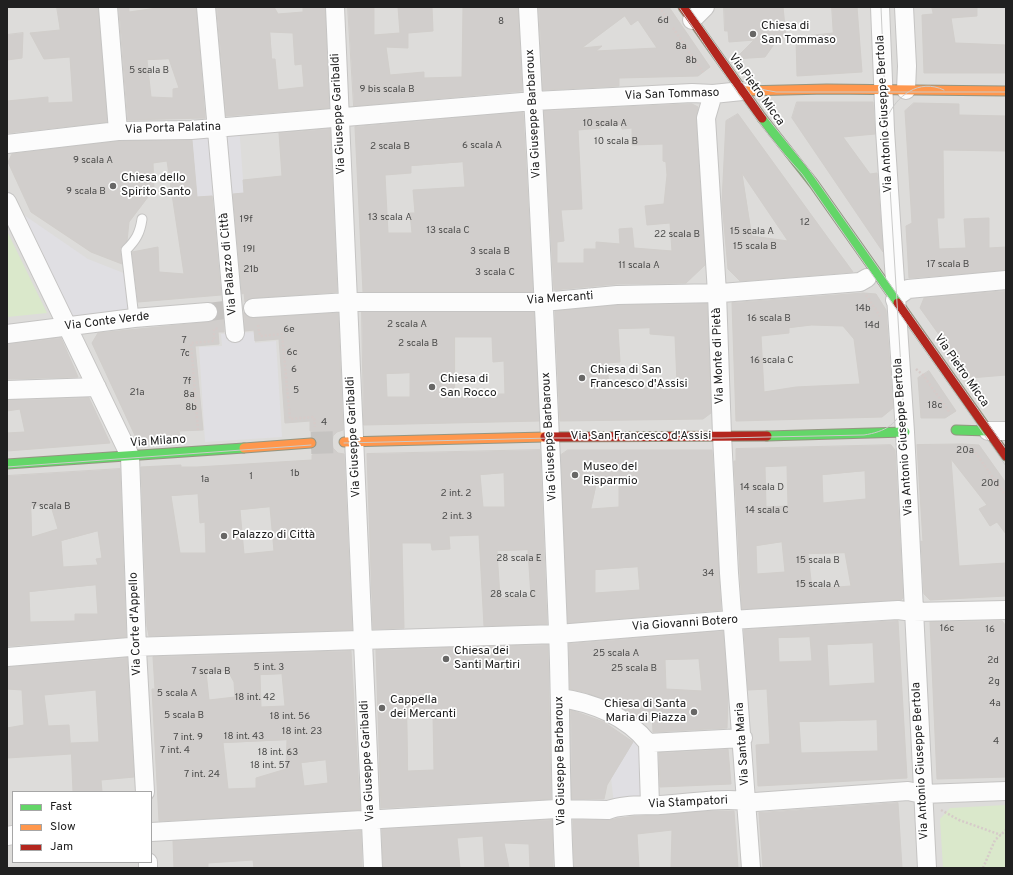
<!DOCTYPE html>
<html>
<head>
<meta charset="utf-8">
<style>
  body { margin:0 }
  #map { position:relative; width:1013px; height:875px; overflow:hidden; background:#eeece9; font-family:Overpass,sans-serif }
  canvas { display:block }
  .frame { position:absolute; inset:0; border:8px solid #202020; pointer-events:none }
  .legend { position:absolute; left:12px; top:791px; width:140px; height:72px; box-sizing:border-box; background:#fff; border:1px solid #a6a6a6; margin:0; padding:5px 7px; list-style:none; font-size:12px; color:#202020 }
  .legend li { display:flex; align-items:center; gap:8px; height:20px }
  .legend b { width:20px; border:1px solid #a6a6a6 }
</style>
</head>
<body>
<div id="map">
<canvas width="1013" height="875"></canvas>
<div class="frame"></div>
<ul class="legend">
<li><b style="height:5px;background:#63d668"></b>Fast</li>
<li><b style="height:5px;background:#ff974d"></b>Slow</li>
<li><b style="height:5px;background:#b3261e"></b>Jam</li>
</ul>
</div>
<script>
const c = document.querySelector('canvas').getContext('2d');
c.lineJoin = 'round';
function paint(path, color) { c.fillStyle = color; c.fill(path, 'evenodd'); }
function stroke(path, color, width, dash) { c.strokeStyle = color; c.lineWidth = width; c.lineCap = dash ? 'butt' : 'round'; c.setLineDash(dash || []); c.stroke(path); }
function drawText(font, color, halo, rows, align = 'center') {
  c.font = font + ' Overpass,sans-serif'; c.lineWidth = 3.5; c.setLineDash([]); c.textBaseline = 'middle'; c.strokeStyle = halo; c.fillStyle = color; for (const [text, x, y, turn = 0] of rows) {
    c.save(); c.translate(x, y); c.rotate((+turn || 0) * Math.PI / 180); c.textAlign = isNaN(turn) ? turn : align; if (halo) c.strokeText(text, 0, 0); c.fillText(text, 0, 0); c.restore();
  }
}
paint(new Path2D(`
  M7 7H1006V868H7ZM13 792H151V862H13Z`), '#dddcda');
paint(new Path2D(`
  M7 231 47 313 7 317Z
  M1006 805V868H943L940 819 950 808Z`), '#dae8cb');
paint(new Path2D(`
  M239 125 244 193 197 197 191 130Z
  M24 215 88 259 126 274 131 315 74 319 22 216Z
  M254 332 255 343 276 341 282 437 205 442 199 347 222 346 221 334Z
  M639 732 655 787 615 813 611 778Z`), '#e0dfe3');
const building = new Path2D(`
  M57 7H98L107 122 7 133V101L48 97V103L73 102 70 57 44 59 30 33 60 30Z
  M119 7H129V12L164 7H196L205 118 128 120ZM169 59 179 88 173 89V98L151 97 147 60Z
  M217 7H274L278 14 303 12V7H325L329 108 226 116ZM270 32 293 33 295 65 302 64 304 87 278 90 275 59H272Z
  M348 7H374V35L400 33 398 7H432L433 31 408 33V48L386 47 390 75 424 72V78L462 77 463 7H518L522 91 354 106Z
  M539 7H669L710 67 698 76 619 78V86L543 90ZM625 16 631 25 638 20 657 48 596 51 602 46 582 48Z
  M724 7H783L786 37 777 40 765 57 735 59 754 40 729 42 728 31H725Z
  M832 7H857L862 72 797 76 796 37 833 33Z
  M932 7H977V16L951 18 955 43 1006 45V73H924L922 15 933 14Z
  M23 33 22 58 7 60V35Z
  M797 102H873L875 134 843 137 870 174 877 173 883 252 792 118Z
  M914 103 959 104V115L1006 116V151L943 150 944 218H937L939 249 966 248 964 219 989 218V248L1006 247V270L909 278 906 226 912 223 905 111Z
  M692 104 698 107 696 119 705 265 686 283 617 284 554 290 544 111ZM621 125 622 129 632 128V145L663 144V161L666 162 667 175 664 204 645 206 647 225 670 223 672 251 634 248 632 228 619 229 620 244 596 242V249H584V263H557V242L564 241 561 210 582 209 578 130 601 128 602 126Z
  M523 112 533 292H363L355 127ZM463 162 465 187 413 190 415 213H410L412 233H388L385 175 411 173V166Z
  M738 114 828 238 853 272 740 281 728 269 722 202 726 121ZM742 173 788 241 752 236Z
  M330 129 337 292 252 298 245 302 244 293 242 294 233 194 244 193 243 180 282 176 279 133Z
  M192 140 197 197 212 196 221 295 138 302 132 252 158 247 159 272 184 274 167 161 153 163 154 189 129 222 127 241 120 248 122 264 91 252 31 212 8 162 12 154 119 141Z
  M1006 291V375L970 378 920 308 924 298Z
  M864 293 876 294 886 310 893 408 882 417 736 421 732 303ZM812 325 843 326 854 339 860 384 796 387 764 392 761 336 789 333V328Z
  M707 304 711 413 703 419 560 421 555 311 618 305ZM650 328V334L675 336 677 383 609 388 607 363 620 362 618 329Z
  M362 312H534L539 421 364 425ZM455 337H492L493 362 504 361 505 394H455ZM410 373V397H387L386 374Z
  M244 313 248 317 254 318 338 313 343 430 337 432 333 436 332 443 333 448 338 453 344 454 352 630 149 636 147 626 141 467 181 465V467H197L312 460V455L318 453 322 448 323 443 322 436 317 432 310 431V421L285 423 279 339 255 341 254 330 245 331ZM198 494 200 523 205 522 206 553H180L171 496ZM270 507 274 551 244 554 240 510Z
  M223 315 224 332H218L219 344 195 346 203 430 179 431 180 440 138 442 92 343 98 333 209 322 214 320 218 316Z
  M61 338 78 377 7 379V344Z
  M929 371 956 411 945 418H921L918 378Z
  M89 398 110 443 7 451V433L25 432 20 409 7 411V400Z
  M963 444 979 445 1006 483V534L997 522 990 526 979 509 987 505 951 459 959 566 1006 563V596L930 600 924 594 921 541 923 542 917 445Z
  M891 445 895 450 903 598 901 600 742 609 734 461H736V449ZM787 466 788 506 766 507 765 467ZM865 471 866 499 823 503 822 475ZM782 542 785 572 757 574 756 546ZM845 553 851 586 812 589 808 554Z
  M540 450 547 624 484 626 479 535 449 536 450 549 432 550 431 543H402L404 628 373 629 367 454ZM504 473 505 507H483L480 475ZM528 550 531 597 500 598 497 551Z
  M568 450H712L721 610 568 623 561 455ZM597 482H619V507L591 509ZM638 567 640 590 595 593V570Z
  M120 469 126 637 7 646V476ZM31 506H51L58 529 32 537ZM98 531 102 558 96 559 98 565 63 567 61 541ZM96 585 98 614H75V621L30 622 29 592Z
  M898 621 907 778 758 786 756 745 770 744 767 689 748 690 744 630ZM810 637 812 661 779 662 778 638ZM873 643 875 683 829 686 827 645ZM877 720 878 751 801 753 799 722Z
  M1002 621 1006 626V777L937 779 930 622Z
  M723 631 728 694 727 728 653 732 652 710 644 723 613 703 588 693 570 689 569 644ZM699 659 702 691 666 689 665 660Z
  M548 645 551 799 381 808 376 650ZM407 715H433L434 770 408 771Z
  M351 651 360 810 159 821 152 689H155L153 657ZM228 671 234 682 235 697 209 700 206 672ZM282 674 285 706 261 707 260 675ZM287 740 286 769 256 778V788L228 789 223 743ZM326 760 328 783 304 786 301 763Z
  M127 658 134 777 101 780 102 792H73L71 743 99 742 96 690 44 695 48 726 69 725 71 754 7 758V728L24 725 22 690 7 689V667Z
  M571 710 604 722 633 742 607 785 604 799H572Z
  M728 749 731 784 660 787 659 753Z
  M898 803 902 868H763L759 813Z
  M708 811H734L738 868H671L672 830 637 834 639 868H574L573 820H608L628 817Z
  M552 820 553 868H530L529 844 504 843 509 868H485L483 836 457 838 460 868H383L382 829Z
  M361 831 362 868H254L253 860 208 863V868H174L173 841Z`);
paint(building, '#d1cecc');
stroke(building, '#d1cecb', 1);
stroke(new Path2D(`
  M208 312 225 310`), '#c5c3c1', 18, [18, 9]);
stroke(new Path2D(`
  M311 443 344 442`), '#c5c3c1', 22, [22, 11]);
const lane = new Path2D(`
  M134 318 126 250C136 240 140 233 142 219`);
const street = new Path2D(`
  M108 7 118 131
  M206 7 235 333
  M335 7 373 868
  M528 7C540 215 550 422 558 630 561 709 560 789 564 868
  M880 7 885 130 905 432 927 868
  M904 7 907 66 906 90
  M692 20 705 7
  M713 94 706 118 717 293 722 435 729 573 751 868
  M7 144 118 131 191 130 534 101 692 93 713 94 742 91
  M7 202 130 456 137 650 145 792
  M895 300 898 296 908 289 1006 280
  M253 308 348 302H543L617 295 721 293 860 282 867 278
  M7 334 134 318 208 312
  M7 390 97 387
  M988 431H1006
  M7 657 130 647 558 634 731 620 898 610 913 612 1006 610
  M560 698C592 702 628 717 648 743L743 738
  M648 743 650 805
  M151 832 557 809 608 810C624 804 643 806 660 805 690 803 724 797 755 802L908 791 922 794 1006 791
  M7 836 13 835
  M148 862V868`);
const fast = new Path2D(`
  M762 118 814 184 898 303
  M956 430 988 431
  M767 436 905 432
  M7 464 244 448`);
const slow = new Path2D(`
  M742 91 827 89 1006 91
  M344 442 545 437
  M244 448 311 443`);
const jam = new Path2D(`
  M683 7 762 118
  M898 303 1006 456
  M545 437 767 436`);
stroke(lane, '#c5c4c3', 11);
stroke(street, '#c5c4c3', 20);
stroke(fast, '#949682', 11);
stroke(slow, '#949682', 11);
stroke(jam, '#949682', 11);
stroke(new Path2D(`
  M659 7 667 18
  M673 28 703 72
  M866 295 880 316
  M258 325 260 336 282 334 290 419 314 417 315 427
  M916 369 923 375 950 413
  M198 430 191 343 214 341V329L219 328
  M973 449 1006 496
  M941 810 959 820 1001 835
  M983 868 995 840 1006 830`), '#d6cbc9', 2.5, [2, 2]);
stroke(lane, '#fcfcfc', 9);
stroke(street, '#fcfcfc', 18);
stroke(fast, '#63d668', 9);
stroke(slow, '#ff974d', 9);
stroke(jam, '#b3261e', 9);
stroke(new Path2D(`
  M679 7C718 63 755 124 802 174L1006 466
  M689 7 765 115 808 168 1006 449
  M741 82 765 90 776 92H1006
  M887 118C896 96 919 78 944 90
  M344 443 551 438H722L864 435C884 432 901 424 903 401L886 122 881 7
  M7 467 311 445`), '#cbcbca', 1);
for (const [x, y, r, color] of [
  [753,34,4,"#686766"],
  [113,186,4,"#686766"],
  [582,378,4,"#686766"],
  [432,387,4,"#686766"],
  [575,475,4,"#686766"],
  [224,536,4,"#686766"],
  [446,659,4,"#686766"],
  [382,708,4,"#686766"],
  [694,712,4,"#686766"]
]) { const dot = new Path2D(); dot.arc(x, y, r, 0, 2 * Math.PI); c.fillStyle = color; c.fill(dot); stroke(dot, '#fff', 1.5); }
drawText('10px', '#4c4c4b', null, [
  ["6d",663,21],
  ["8",501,22],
  ["8a",681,47],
  ["8b",691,61],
  ["5 scala B",149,71],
  ["9 bis scala B",387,90],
  ["10 scala A",605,124],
  ["10 scala B",616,142],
  ["6 scala A",482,146],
  ["2 scala B",390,147],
  ["9 scala A",93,161],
  ["9 scala B",86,192],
  ["13 scala A",390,218],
  ["19f",246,220],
  ["12",805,223],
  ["13 scala C",448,231],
  ["15 scala A",752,232],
  ["22 scala B",677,235],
  ["15 scala B",755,247],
  ["19l",249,250],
  ["3 scala B",490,252],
  ["17 scala B",948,265],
  ["11 scala A",639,266],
  ["21b",251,270],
  ["3 scala C",495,273],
  ["14b",863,309],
  ["16 scala B",769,319],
  ["2 scala A",407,325],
  ["14d",872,326],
  ["6e",289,330],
  ["7",184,341],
  ["2 scala B",418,344],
  ["6c",292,353],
  ["7c",185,354],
  ["16 scala C",772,361],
  ["6",294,370],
  ["7f",187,382],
  ["5",296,391],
  ["21a",137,393],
  ["8a",189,395],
  ["18c",935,406],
  ["8b",191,408],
  ["4",324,423],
  ["20a",965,451],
  ["1b",295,474],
  ["1",251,477],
  ["1a",205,480],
  ["20d",990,484],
  ["14 scala D",762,488],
  ["2 int. 2",456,494],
  ["7 scala B",51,507],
  ["14 scala C",767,511],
  ["2 int. 3",457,517],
  ["28 scala E",519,559],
  ["15 scala B",818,561],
  ["34",708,574],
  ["15 scala A",818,585],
  ["28 scala C",513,595],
  ["16c",947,629],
  ["16",990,630],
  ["25 scala A",616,654],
  ["2d",993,661],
  ["5 int. 3",269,668],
  ["25 scala B",634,669],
  ["7 scala B",211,672],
  ["2g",994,682],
  ["5 scala A",177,694],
  ["18 int. 42",255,698],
  ["4a",995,704],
  ["5 scala B",184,716],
  ["18 int. 56",290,717],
  ["18 int. 23",302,732],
  ["18 int. 43",244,737],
  ["7 int. 9",188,738],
  ["4",996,742],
  ["7 int. 4",175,751],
  ["18 int. 63",278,753],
  ["18 int. 57",270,766],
  ["7 int. 24",202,775]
]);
drawText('12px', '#202020', '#fff', [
  ["Chiesa di",761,27],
  ["San Tommaso",761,41],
  ["Chiesa dello",121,179],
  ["Spirito Santo",121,193],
  ["Chiesa di San",590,371],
  ["Francesco d'Assisi",590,385],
  ["Chiesa di",440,380],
  ["San Rocco",440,394],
  ["Museo del",583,468],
  ["Risparmio",583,482],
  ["Palazzo di Città",232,536],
  ["Chiesa dei",454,652],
  ["Santi Martiri",454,666],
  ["Cappella",390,701],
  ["dei Mercanti",390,715],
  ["Chiesa di Santa",686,705,"right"],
  ["Maria di Piazza",686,719,"right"]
], 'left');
drawText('12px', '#202020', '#fff', [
  ["Via Pietro Micca",756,90,54],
  ["Via San Tommaso",672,95,-2],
  ["Via Giuseppe Garibaldi",339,114,-93],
  ["Via Giuseppe Barbaroux",534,114,-93],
  ["Via Antonio Giuseppe Bertola",885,114,-93],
  ["Via Porta Palatina",173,129,-2],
  ["Via Palazzo di Città",229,264,-95],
  ["Via Mercanti",560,299,-4],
  ["Via Conte Verde",107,322,-7],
  ["Via Monte di Pietà",719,356,-92],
  ["Via Pietro Micca",961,371,55],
  ["Via Giuseppe Garibaldi",354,437,-93],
  ["Via Giuseppe Barbaroux",550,437,-93],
  ["Via San Francesco d'Assisi",641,437],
  ["Via Antonio Giuseppe Bertola",904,437,-94],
  ["Via Milano",158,442,-4],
  ["Via Corte d'Appello",136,624,-92],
  ["Via Giovanni Botero",685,624,-4],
  ["Via Santa Maria",743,744,-94],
  ["Via Giuseppe Garibaldi",368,761,-93],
  ["Via Giuseppe Barbaroux",561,761,-91],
  ["Via Antonio Giuseppe Bertola",921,761,-93],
  ["Via Stampatori",688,803,-3]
]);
</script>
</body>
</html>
